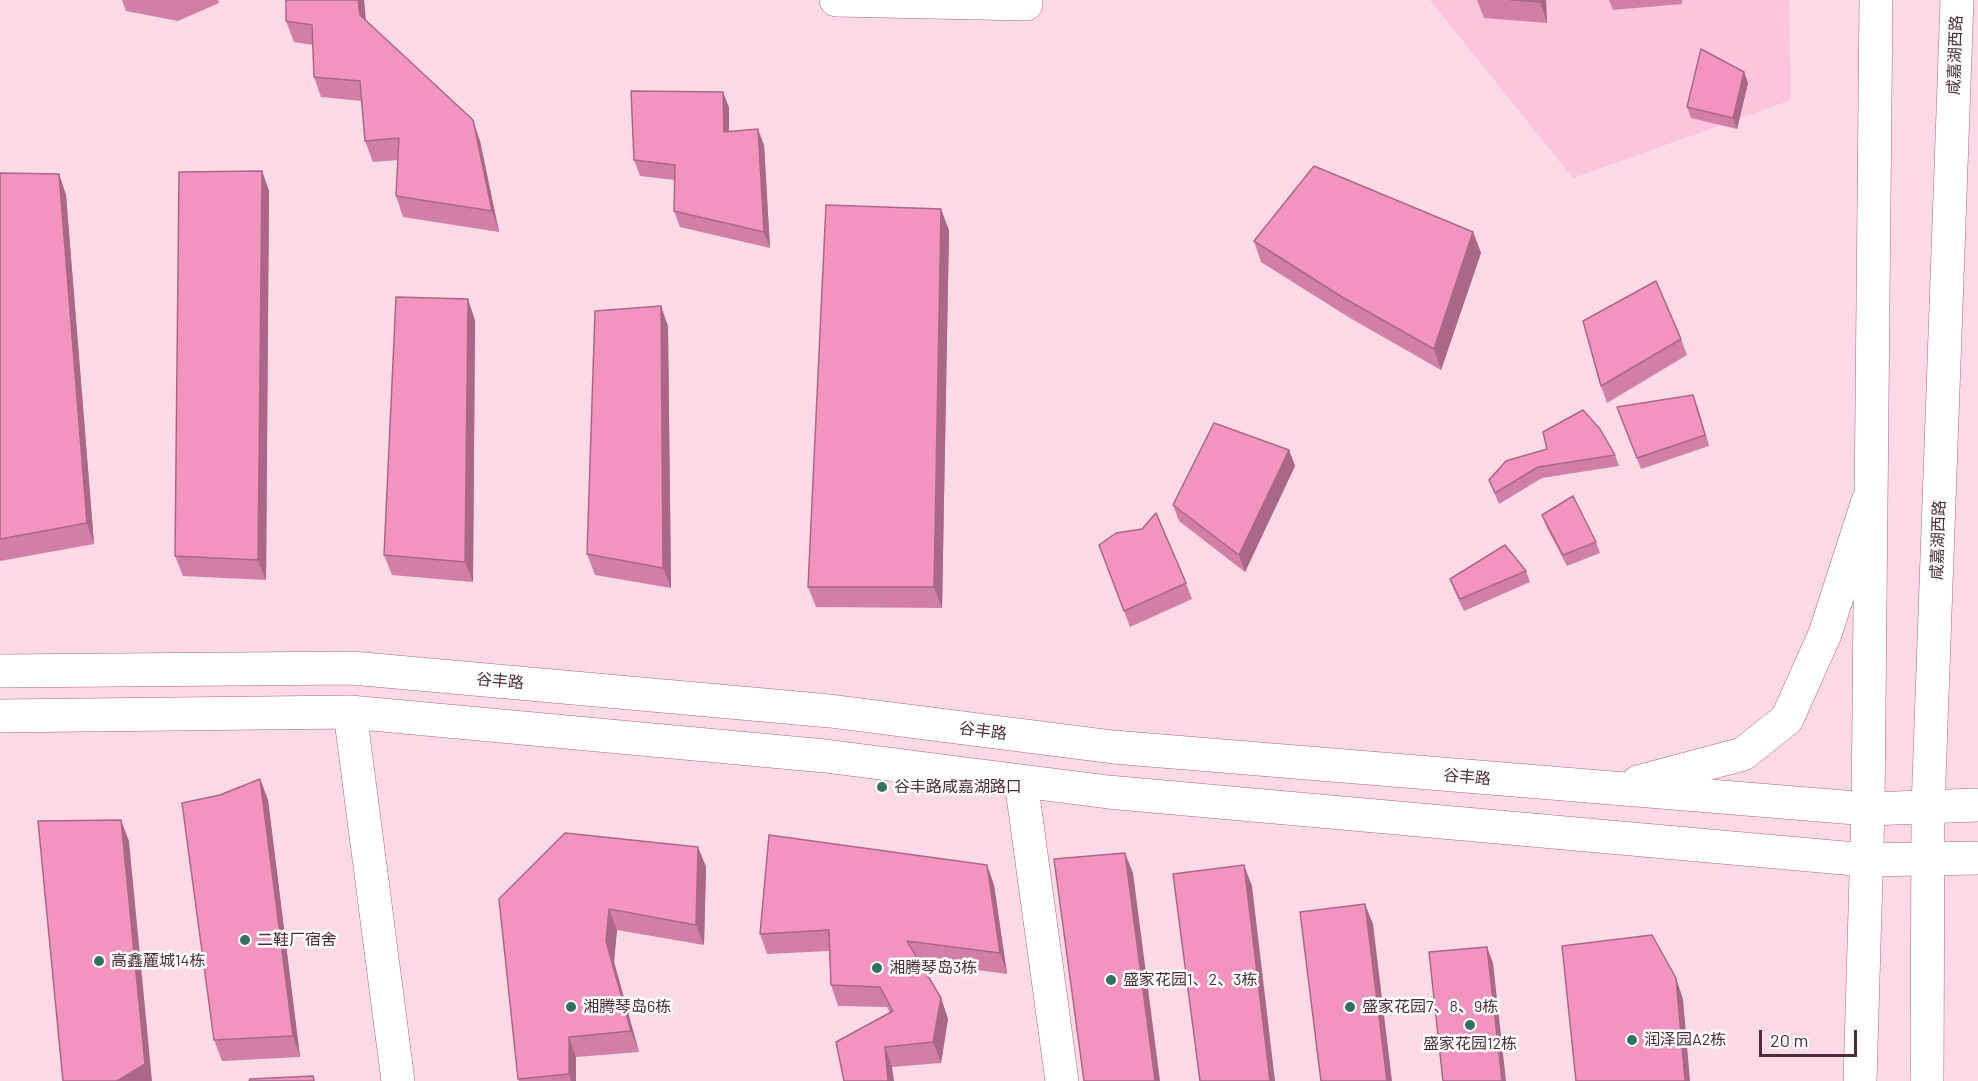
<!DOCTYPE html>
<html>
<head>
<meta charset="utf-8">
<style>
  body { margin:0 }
  #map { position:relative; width:1978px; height:1081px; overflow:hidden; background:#fbd9e7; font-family:Barlow,sans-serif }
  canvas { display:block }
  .scale { position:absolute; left:1759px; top:1030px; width:98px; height:27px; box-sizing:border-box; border:3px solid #4c2c3b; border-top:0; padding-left:8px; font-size:18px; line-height:21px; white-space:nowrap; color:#4c2c3b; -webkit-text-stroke:4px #fff; paint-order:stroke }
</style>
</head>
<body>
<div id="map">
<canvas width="1978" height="1081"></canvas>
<div class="scale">20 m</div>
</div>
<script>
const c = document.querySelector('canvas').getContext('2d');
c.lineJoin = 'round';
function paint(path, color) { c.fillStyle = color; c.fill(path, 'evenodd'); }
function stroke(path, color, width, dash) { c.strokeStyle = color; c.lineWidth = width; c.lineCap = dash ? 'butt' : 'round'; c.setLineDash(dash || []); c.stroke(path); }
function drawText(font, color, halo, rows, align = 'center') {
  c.font = font + ' Barlow,"Noto Sans SC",sans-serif'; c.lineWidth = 5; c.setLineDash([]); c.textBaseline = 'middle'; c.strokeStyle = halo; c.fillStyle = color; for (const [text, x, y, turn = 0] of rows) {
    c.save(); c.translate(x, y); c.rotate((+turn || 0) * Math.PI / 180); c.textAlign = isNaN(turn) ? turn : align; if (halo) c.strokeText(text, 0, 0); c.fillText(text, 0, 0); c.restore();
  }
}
paint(new Path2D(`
  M1430 0H1789L1791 100 1573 178Z`), '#fcc5dd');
const minor = new Path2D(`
  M836 0 1026 4V0
  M0 671 352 668 830 711 1113 747 1868 809 1978 805
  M350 712 398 1081
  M0 716 350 712 825 756 1108 792 1866 860 1978 858
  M1021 781 1062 1081
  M1638 782 1743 754 1787 719 1825 634 1868 501`);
const major = new Path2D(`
  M1860 1081 1868 809 1876 0
  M1927 1081 1928 808 1957 0`);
stroke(minor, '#ad6386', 34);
stroke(major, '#ad6386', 34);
stroke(minor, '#fff', 33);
stroke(major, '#fff', 33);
paint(new Path2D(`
  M122 0H218L219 3 178 21 126 11Z
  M286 0H364L366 21 480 141 499 232 403 217 396 196 398 160 373 162 365 141 362 101 321 97 314 77 313 45 294 42 286 21Z
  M1477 0H1546L1547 23 1484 18Z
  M1609 0H1682V4L1613 10Z
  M1744 72 1748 83 1737 129 1691 118 1687 107Z
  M723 92 729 108V131L764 145 770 248 680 227 674 211 675 180 640 176 634 160Z
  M262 171 269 191 266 580 183 576 175 556Z
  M0 173 59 174 66 195 94 544 0 561Z
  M949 230 942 608 816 607 808 587Z
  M1473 232 1481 253 1441 370 1350 318 1261 262 1254 241Z
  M475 320 473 582 392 575 384 555Z
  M668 326 671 588 595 575 587 554Z
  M1681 339 1687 355 1607 403 1601 386Z
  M1697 406 1709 446 1641 469 1617 407Z
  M1547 449 1615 455 1619 466 1542 478 1499 504 1489 480Z
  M1289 450 1295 466 1245 572 1179 521 1173 505Z
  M1542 515 1596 542 1600 553 1567 566 1546 526Z
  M1142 529 1186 583 1192 599 1130 627 1099 545Z
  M1526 571 1530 582 1464 611 1454 590 1450 579Z
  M260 779 268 800 300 1057 222 1061 214 1040 220 795Z
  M565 833 698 847 706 867 704 945 617 930 614 962 639 1052 576 1057V1081H519L518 1079Z
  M987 865 994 885 1007 974 919 962 941 998 948 1019 941 1063 892 1067 844 1081 890 1013 887 1007 838 1006 831 985 829 951 767 954 760 934Z`), '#d17fa5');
paint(new Path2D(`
  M358 0H364L367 36 360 15Z
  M1540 0H1546L1547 23 1540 2Z
  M1744 72 1748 83 1737 129 1733 118Z
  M723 92 729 108V148L724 132Z
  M473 120 480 141 499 232 492 211Z
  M758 129 764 145 770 248 764 232Z
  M262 171 269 191 266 580 258 560Z
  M59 174 66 195 94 544 87 523Z
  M941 209 949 230 942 608 934 587Z
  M1473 232 1481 253 1441 370 1434 349Z
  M468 299 475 320 473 582 465 562Z
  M661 306 668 326 671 588 663 568Z
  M1693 395 1697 406 1709 446 1705 435Z
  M1289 450 1295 466 1245 572 1239 555Z
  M260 779 268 800 300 1057 293 1036Z
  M121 820 129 841 152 1081H117Z
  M698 847 706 867 704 945 696 925Z
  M1125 853 1133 873 1160 1081H1155Z
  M987 865 994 885 1007 974 1000 953Z
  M1244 865 1252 886 1275 1081H1270Z
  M1365 904 1373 924 1392 1081H1387Z
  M609 909 617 930 614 962 639 1052 631 1031 606 941Z
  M1487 947 1493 963 1506 1081H1502Z
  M1676 978 1683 999 1690 1081H1685Z
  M941 998 948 1019 941 1063 933 1042Z
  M569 1037 576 1057V1081H571L569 1074Z
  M885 1047 892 1067 894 1081H888Z`), '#aa6886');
const building = new Path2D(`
  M286 0H358L360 15 473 120 492 211 396 196 399 138 365 141 360 81 314 77 312 25 286 21Z
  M1511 0H1540V2Z
  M1701 49 1744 72 1733 118 1687 107Z
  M631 91 723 92 724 132 758 129 764 232 674 211 675 165 634 160Z
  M1314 166 1473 232 1434 349 1342 297 1254 241Z
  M262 171 258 560 175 556 179 172Z
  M0 173 59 174 87 523 0 539Z
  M826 205 941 209 934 587H808Z
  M1656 281 1681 339 1601 386 1583 321Z
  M396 297 468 299 465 562 384 555Z
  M661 306 663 568 587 554 595 311Z
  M1693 395 1705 435 1637 458 1617 407Z
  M1583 410 1600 429 1615 455 1538 467 1495 493 1489 480 1506 461 1547 449 1543 432Z
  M1214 423 1289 450 1239 555 1173 505Z
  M1573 496 1596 542 1563 555 1542 515Z
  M1156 513 1186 583 1124 611 1099 545 1116 533 1142 529Z
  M1505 545 1526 571 1460 599 1450 579Z
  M260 779 293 1036 214 1040 182 803 220 795Z
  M121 820 145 1064 117 1081H63L38 821Z
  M565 833 698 847 696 925 609 909 606 941 631 1031 569 1037V1074L518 1079 499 899Z
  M769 835 987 865 1000 953 907 941 941 998 933 1042 885 1047 888 1081H844L836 1042 893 1011 880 987 831 985 829 930 760 934Z
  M1125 853 1155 1081H1084L1054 859Z
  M1244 865 1270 1081H1200L1173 874Z
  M1365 904 1387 1081H1321L1300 912Z
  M1652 935 1676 978 1685 1081H1576L1562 946Z
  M1487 947 1502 1081H1443L1429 952Z
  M313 1076 314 1081H249L250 1079Z`);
paint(building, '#f394c0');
stroke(building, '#aa6886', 1.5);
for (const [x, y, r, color] of [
  [882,787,6,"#32715e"],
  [245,940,6,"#32715e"],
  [99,961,6,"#32715e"],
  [877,968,6,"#32715e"],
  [1111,980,6,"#32715e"],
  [571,1007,6,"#32715e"],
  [1350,1007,6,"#32715e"],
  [1470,1025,6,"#32715e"],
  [1632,1040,6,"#32715e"]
]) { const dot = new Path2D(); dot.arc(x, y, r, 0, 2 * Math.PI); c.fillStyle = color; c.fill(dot); stroke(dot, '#fff', 2); }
drawText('16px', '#4c2c3b', '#fff', [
  ["咸嘉湖西路",1955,55,-88],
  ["咸嘉湖西路",1938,540,-88],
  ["谷丰路",500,681,5],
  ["谷丰路",983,731,7],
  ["谷丰路",1467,777,5]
]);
drawText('16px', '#4c2c3b', '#fff', [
  ["谷丰路咸嘉湖路口",894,787],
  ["二鞋厂宿舍",257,940],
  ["高鑫麓城14栋",111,961],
  ["湘腾琴岛3栋",889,968],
  ["盛家花园1、2、3栋",1123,980],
  ["湘腾琴岛6栋",583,1007],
  ["盛家花园7、8、9栋",1362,1007],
  ["润泽园A2栋",1644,1040],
  ["盛家花园12栋",1470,1044,"center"]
], 'left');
</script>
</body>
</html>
